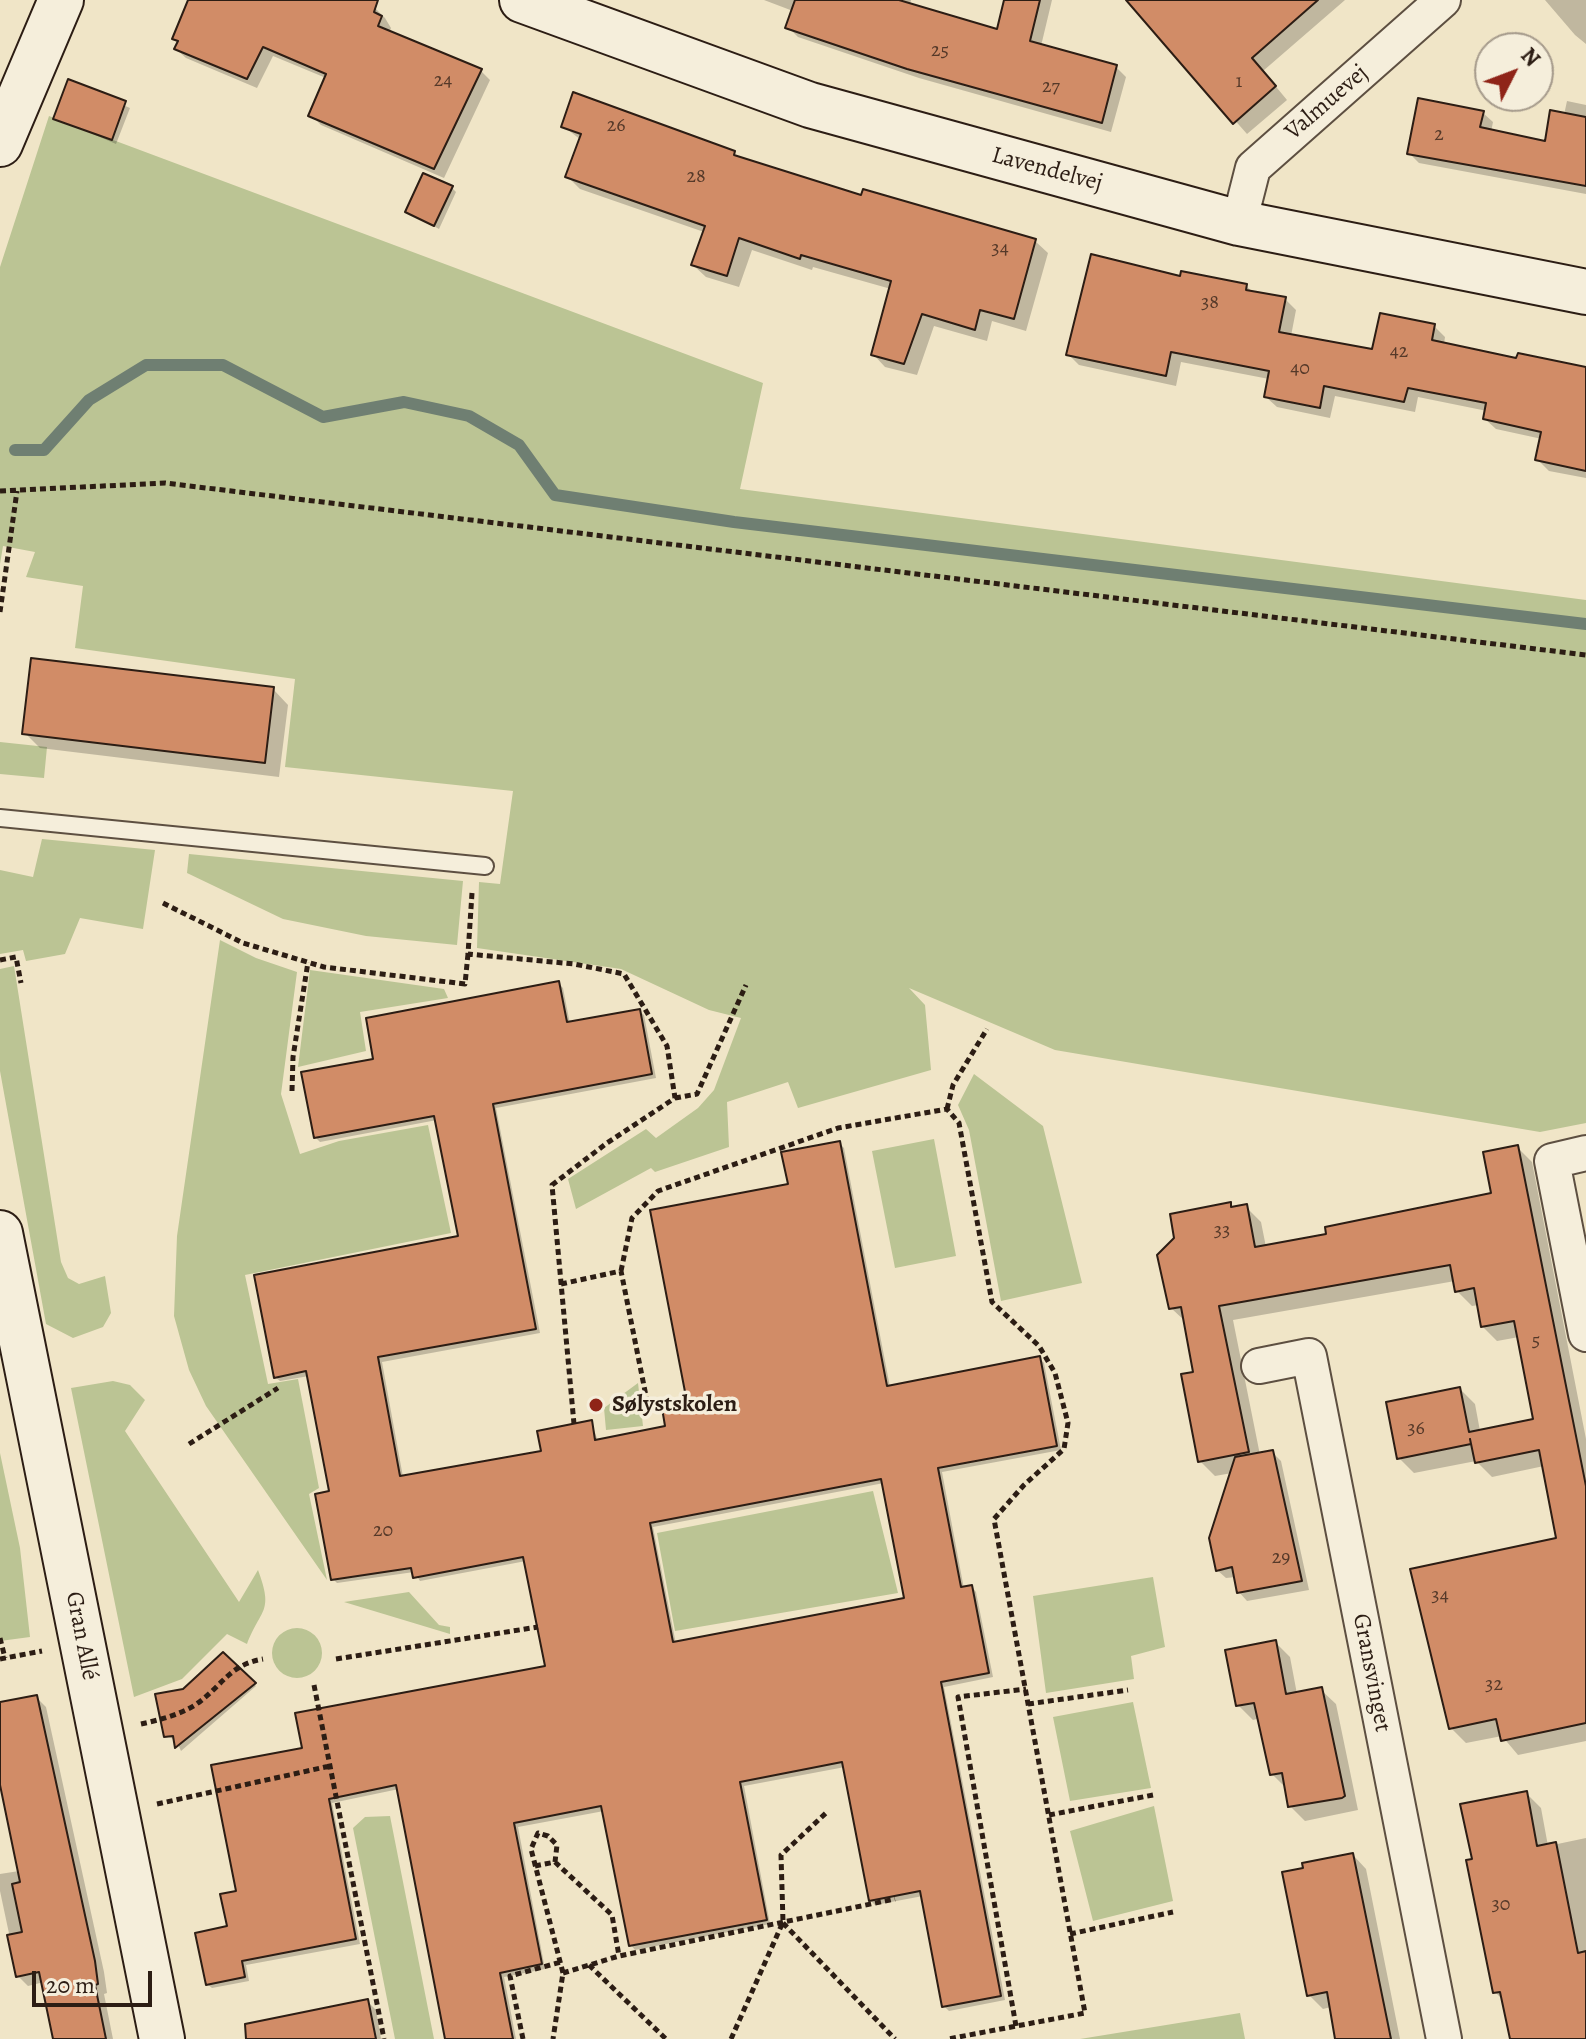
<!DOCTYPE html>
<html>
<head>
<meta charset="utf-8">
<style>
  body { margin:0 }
  #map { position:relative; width:1586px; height:2039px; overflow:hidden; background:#f0e5c7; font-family:Alegreya,serif }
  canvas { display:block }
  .north { position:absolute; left:1474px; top:32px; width:80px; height:80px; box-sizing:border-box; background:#f5eedb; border:2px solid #a59a8b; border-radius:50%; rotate:48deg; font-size:22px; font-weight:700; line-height:32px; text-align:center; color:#2c1d14 }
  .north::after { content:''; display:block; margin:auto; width:28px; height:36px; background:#8f2418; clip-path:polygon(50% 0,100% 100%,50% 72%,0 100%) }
  .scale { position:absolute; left:32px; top:1971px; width:120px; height:36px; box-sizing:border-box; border:4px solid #2c1d14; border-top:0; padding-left:10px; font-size:24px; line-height:28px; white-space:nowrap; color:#2c1d14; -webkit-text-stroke:6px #f5eedb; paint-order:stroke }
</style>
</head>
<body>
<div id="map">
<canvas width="1586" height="2039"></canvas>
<div class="north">N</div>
<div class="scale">20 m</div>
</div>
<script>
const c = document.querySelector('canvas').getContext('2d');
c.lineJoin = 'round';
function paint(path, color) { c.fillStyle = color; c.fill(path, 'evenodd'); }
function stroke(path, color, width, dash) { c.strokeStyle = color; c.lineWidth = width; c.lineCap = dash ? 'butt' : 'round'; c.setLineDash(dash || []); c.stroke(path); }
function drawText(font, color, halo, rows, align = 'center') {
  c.font = font + ' Alegreya,serif'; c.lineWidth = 7; c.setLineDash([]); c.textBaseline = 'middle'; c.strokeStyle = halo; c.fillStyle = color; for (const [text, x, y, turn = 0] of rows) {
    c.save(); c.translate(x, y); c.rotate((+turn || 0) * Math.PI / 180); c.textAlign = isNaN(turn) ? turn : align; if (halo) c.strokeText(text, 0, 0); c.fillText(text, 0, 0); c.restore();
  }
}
paint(new Path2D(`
  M49 116 763 383 740 489 1586 600V1123L1540 1132 1055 1050 909 988 925 1005 931 1070 798 1108 788 1082 727 1102 729 1147 655 1172 651 1168 576 1209 568 1179 646 1129 656 1138 698 1108 714 1090 741 1018 709 1010 621 969 477 948 479 882 500 884 513 791 285 767 295 679 75 648 83 586 26 577 35 552 3 546 0 564V267Z
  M0 742 47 747 44 778 0 774Z
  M42 839 155 850 143 929 80 918 65 954 26 961 23 950 0 954V870L33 877Z
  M189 854 463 881 457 945 366 936 283 919 187 873Z
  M220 940 256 958 297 972 281 1094 300 1154 339 1141 428 1125 451 1233 245 1275 268 1384 298 1379 319 1488 309 1494 327 1580 206 1406 189 1370 174 1316 177 1236Z
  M14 966 61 1262 68 1278 79 1284 105 1276 111 1313 103 1327 73 1338 46 1324 0 1071V969Z
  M310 970 444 989 448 998 360 1012 366 1051 298 1067Z
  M974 1074 1043 1126 1082 1283 1001 1301 969 1130 958 1105Z
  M934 1139 956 1256 895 1268 872 1151Z
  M113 1381 130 1385 145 1400 125 1431 239 1602 258 1570C274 1613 261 1608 247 1644L227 1634 182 1679 134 1697 71 1388Z
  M638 1383 643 1426 606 1430 604 1408Z
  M0 1453 20 1548 30 1637 0 1641Z
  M873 1491 898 1593 675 1631 657 1533Z
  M1153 1577 1165 1647 1131 1656 1134 1679 1046 1693 1033 1596Z
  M409 1592 439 1625 450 1627V1634L344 1602Z
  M272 1653a25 25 0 1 1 50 0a25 25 0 1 1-50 0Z
  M1133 1702 1151 1788 1070 1801 1053 1717Z
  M1154 1806 1173 1901 1093 1921 1070 1831Z
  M390 1816 434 2039H395L353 1828 365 1817Z
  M1240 2013 1245 2039H1080Z`), '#bbc494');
paint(new Path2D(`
  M191 0H356L375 8 385 18 391 28 389 33 480 70 490 80 444 178 321 125 311 115 326 78 273 56 257 88 186 58 176 49 179 43 174 38Z
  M764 0H911L910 5 998 31 1006 0H1052L1041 46 1116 67 1126 77 1111 132 919 78 798 37 788 27 793 11Z
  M1129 0H1345L1263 71 1287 100 1247 134Z
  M1545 0H1586V44L1575 35Z
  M69 82 130 108 116 144 56 118Z
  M1567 101 1586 105V194L1419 163 1409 153 1483 113 1493 122 1491 132 1546 143 1564 115Z
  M563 126 734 153 740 159 862 198 1035 241 1048 253 1026 331 992 321 987 341 934 326 917 375 885 367 873 354 891 289 813 267 812 270 752 250 739 287 706 277 693 265 704 232 580 189 568 177 581 140Z
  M452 188 456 192 439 229 407 211Z
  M1182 279 1246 286 1254 293 1285 299 1296 310 1291 336 1374 352 1434 326 1445 337 1444 344 1518 360 1586 369V478L1549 471 1538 460 1542 439 1496 429 1485 419 1487 411 1418 397 1415 412 1335 396 1330 418 1277 407 1266 397 1269 379 1181 362 1176 386 1079 365 1068 354Z
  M273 689 288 705 279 777 40 748 25 733Z
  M558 983 563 988 570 1024 639 1011 644 1015 656 1078 496 1108 540 1333 382 1362 403 1477 543 1452 591 1422 598 1441 667 1428 688 1399 790 1186 839 1143 844 1148 890 1387 1040 1359 1044 1363 1061 1450 942 1472 964 1589 972 1587 976 1592 993 1677 944 1687 1005 2000 949 2011 944 2006 923 1896 875 1905 870 1900 845 1767 744 1786 770 1924 635 1950 631 1945 604 1811 518 1827 545 1969 504 1977 516 2039H447L399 1789 332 1803 360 1944 246 1965 249 1981 212 1988 207 1984 229 1928 238 1892 304 1750 547 1667 526 1561 420 1581 414 1572 337 1583 333 1579 331 1492 309 1376 280 1381 275 1377 460 1237 437 1120 320 1142 316 1138 375 1060ZM884 1483 906 1600 676 1644 653 1527Z
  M1517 1147 1532 1162 1586 1439V1741L1518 1755 1502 1736 1466 1743 1451 1728 1558 1539 1544 1466 1492 1477 1476 1461 1414 1473 1399 1458 1460 1389 1475 1404 1480 1431 1535 1420 1519 1337 1497 1341 1482 1326 1479 1305 1472 1306 1457 1291 1455 1281 1233 1320 1260 1455 1272 1452 1281 1461 1309 1590 1247 1601 1239 1592 1236 1577 1226 1578 1217 1570 1232 1473 1215 1476 1200 1461 1195 1374 1186 1322 1171 1308 1230 1205 1234 1209 1246 1207 1261 1222 1266 1247 1329 1235 1493 1195Z
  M1275 1642 1290 1657 1297 1694 1321 1690 1336 1704 1358 1810 1305 1821 1290 1806 1287 1789 1272 1774 1260 1718 1253 1720 1238 1705Z
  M223 1655 256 1686 181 1751 176 1740 166 1736 184 1691Z
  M36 1697 46 1707 104 1972 107 1993 104 1994 113 2039H55L44 1982 28 1986 18 1976 0 1891V1874L19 1871 0 1775V1704Z
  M1526 1793 1541 1808 1548 1846 1586 1838V2039H1512L1504 2001 1495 1992 1474 1861Z
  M1353 1855 1366 1869 1400 2039H1337L1331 2007 1323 2009 1309 1995 1305 1869Z
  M367 2001 376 2010 381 2039H291Z`), '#0003');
stroke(new Path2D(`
  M15 450H44L89 400 146 365H223L323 417 404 402 469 416 519 445 555 495 734 522 1586 624`), '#6f7f72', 12);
const building = new Path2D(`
  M188 0H378L374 12 382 16 378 26 482 69 434 169 308 116 326 74 263 47 247 79 174 49 178 41 172 39Z
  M795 0H899L997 29 1004 0H1040L1030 41 1117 65 1102 123 907 69 785 28Z
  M1126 0H1318L1252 58 1276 86 1233 124Z
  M68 79 126 101 112 140 53 119Z
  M573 92 735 151 734 155 861 195 863 189 1036 239 1014 319 980 310 975 330 922 314 904 364 871 355 891 281 801 255 800 259 739 238 727 276 691 265 705 226 565 177 581 134 561 127Z
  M1418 98 1484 111 1480 127 1545 141 1550 110 1586 117V186L1407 154Z
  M423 173 453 186 434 226 405 212Z
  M1091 254 1180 276 1181 271 1247 284 1246 290 1286 297 1279 332 1372 349 1380 313 1435 324 1432 340 1516 358 1518 353 1586 367V471L1535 460 1541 432 1483 419 1486 403 1408 388 1404 402 1324 386 1320 408 1264 397 1269 371 1171 352 1166 376 1066 355Z
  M31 658 274 687 265 763 22 734Z
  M559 981 567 1022 640 1009 652 1074 493 1104 536 1329 378 1357 400 1476 541 1451 537 1431 592 1420 595 1440 665 1426 661 1402 686 1397 650 1210 788 1184 781 1152 840 1141 887 1386 1040 1356 1057 1446 938 1468 961 1587 972 1585 989 1673 941 1682 1001 1996 942 2007 920 1891 869 1901 842 1762 740 1782 767 1920 629 1946 601 1806 514 1823 542 1964 500 1973 513 2039H445L396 1785 329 1799 356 1939 242 1961 245 1977 206 1985 195 1933 227 1926 220 1894 236 1891 211 1765 302 1748 295 1713 545 1666 523 1557 413 1578 411 1568 331 1580 315 1494 329 1491 306 1371 274 1378 254 1275 458 1236 434 1116 314 1138 301 1072 373 1059 366 1018ZM881 1479 904 1598 673 1642 650 1523Z
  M1518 1145 1586 1486V1723L1501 1741 1496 1719 1449 1729 1410 1569 1556 1538 1539 1450 1475 1463 1470 1439 1471 1444 1397 1459 1386 1402 1460 1387 1469 1432 1533 1419 1514 1321 1481 1327 1474 1288 1455 1292 1450 1265 1219 1306 1249 1452 1198 1462 1181 1374 1193 1372 1181 1307 1169 1309 1157 1255 1174 1238 1170 1214 1231 1202V1207L1247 1204 1255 1247 1326 1234 1325 1227 1491 1193 1483 1152Z
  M1273 1450 1302 1581 1237 1593 1232 1567 1216 1571 1209 1538 1235 1457Z
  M1276 1640 1286 1694 1322 1687 1345 1796 1342 1798 1288 1807 1282 1773 1270 1775 1254 1703 1236 1706 1225 1650Z
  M223 1652 256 1683 175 1748 173 1736 164 1737 155 1694 183 1689Z
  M37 1695 95 1961 98 1984 95 1985 106 2039H53L39 1972 16 1977 7 1935 22 1932 12 1884 20 1882 0 1785V1702Z
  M1527 1791 1537 1846 1556 1842 1578 1953 1586 1951V2039H1510L1500 1992 1493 1993 1466 1860 1472 1859 1460 1804Z
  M1353 1853 1391 2039H1335L1327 1992 1307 1996 1282 1872 1303 1868 1302 1863Z
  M368 1999 376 2039H246L245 2024Z`);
paint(building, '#d18c67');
stroke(building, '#2c1d14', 2);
const lane = new Path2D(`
  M0 818 485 866`);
const street = new Path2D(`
  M1239 223 1253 168 1443 0
  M1586 1153 1552 1161 1586 1334
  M1259 1366 1309 1356 1444 2039`);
const secondary = new Path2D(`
  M522 0 810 105 1239 223 1586 292
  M0 144 61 0
  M0 1233 162 2039`);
stroke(lane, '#5d4f41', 20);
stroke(street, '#5d4f41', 38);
stroke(secondary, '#2c1d14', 48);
stroke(new Path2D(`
  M0 491 165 483 1586 655
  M0 612 17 491
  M472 893 468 954 574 964 624 974 667 1046 675 1098 607 1143 552 1185 574 1424
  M163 903 243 943 324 967 465 984 468 954
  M0 960 16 957 21 983
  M292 1091 293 1057 308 962
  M675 1098 697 1094 746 985
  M947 1109 953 1085 987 1029
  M621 1271 632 1218 658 1191 838 1128 947 1109 959 1123 992 1302 1039 1346 1055 1373 1068 1423 1064 1449 1024 1485 994 1519 1085 2013 948 2039
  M561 1284 621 1271 648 1406
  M189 1444 278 1388
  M0 1638 5 1658
  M0 1659 42 1651
  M336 1659 538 1627
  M314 1685 384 2039
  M1028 1704 1128 1690
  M141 1724C159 1720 179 1715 195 1705 222 1687 228 1665 263 1659
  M157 1804 330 1766
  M1049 1815 1153 1795
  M555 1862 612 1915 619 1956
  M535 1866 555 1862 557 1845 548 1836 538 1833 531 1849 563 1973 553 2039
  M783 1923 895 2039
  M1070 1934 1173 1912
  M589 1965 666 2039
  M563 1973 619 1956 895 1899
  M1016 2026 958 1697 1026 1689
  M523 2039 510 1976 561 1962
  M731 2039 783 1922 781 1855 826 1813`), '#2c1d14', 5, [6, 4]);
stroke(lane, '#f5eedb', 16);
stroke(street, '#f5eedb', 34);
stroke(secondary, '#f5eedb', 44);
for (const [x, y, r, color] of [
  [596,1405,8,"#8f2418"]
]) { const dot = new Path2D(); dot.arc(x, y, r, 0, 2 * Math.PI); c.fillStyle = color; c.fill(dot); stroke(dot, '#f5eedb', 3); }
drawText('20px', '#553929', null, [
  ["25",940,51],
  ["24",443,81],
  ["1",1239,82],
  ["27",1051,87],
  ["26",616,126],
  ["2",1439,135],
  ["28",696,177],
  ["34",1000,249],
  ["38",1210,303],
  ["42",1399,352],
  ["40",1300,369],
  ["33",1222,1231],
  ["5",1536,1341],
  ["36",1416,1429],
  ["20",383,1531],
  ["29",1281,1558],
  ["34",1440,1596],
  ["32",1494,1685],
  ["30",1501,1905]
]);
drawText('24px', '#2c1d14', '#f5eedb', [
  ["Valmuevej",1327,103,-41],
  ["Lavendelvej",1047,170,15],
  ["Gran Allé",81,1636,79],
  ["Gransvinget",1371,1673,79]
]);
drawText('bold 24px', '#2c1d14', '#f5eedb', [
  ["Sølystskolen",612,1405]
], 'left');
</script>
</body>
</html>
